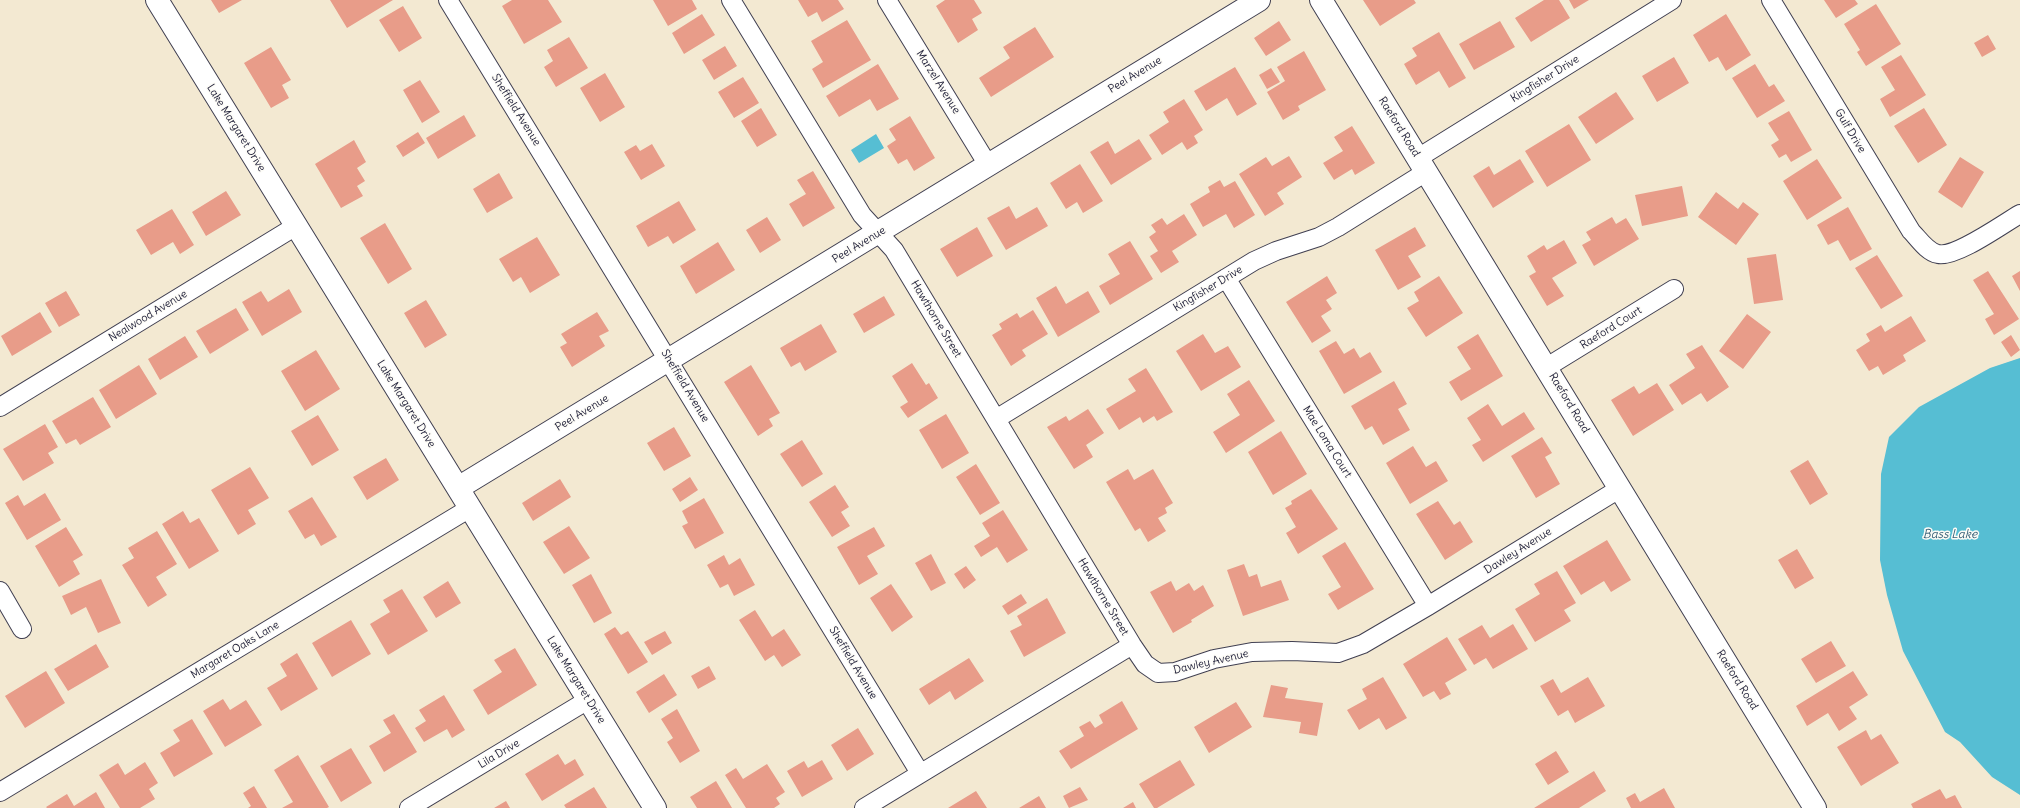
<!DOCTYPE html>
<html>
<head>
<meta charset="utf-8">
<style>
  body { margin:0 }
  canvas { display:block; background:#f3e9d2 }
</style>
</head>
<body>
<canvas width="2020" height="808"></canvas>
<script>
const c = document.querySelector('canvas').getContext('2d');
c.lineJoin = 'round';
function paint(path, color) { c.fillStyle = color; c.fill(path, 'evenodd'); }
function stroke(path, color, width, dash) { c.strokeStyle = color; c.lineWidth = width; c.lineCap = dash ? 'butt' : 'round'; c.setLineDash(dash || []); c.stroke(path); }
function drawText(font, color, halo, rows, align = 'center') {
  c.font = font + ' Delius,sans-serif'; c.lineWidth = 3; c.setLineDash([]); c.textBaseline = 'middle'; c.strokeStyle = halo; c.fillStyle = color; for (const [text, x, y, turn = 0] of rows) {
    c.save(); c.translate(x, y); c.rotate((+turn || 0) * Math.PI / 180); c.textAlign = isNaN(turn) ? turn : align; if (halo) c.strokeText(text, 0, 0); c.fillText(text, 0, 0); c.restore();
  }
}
paint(new Path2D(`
  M876 134 884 148 859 163 851 150Z
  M2020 358V795L1992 777 1960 742 1945 732 1903 651 1887 595 1880 560 1881 474 1889 437 1919 407 1990 368Z`), '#56bed3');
paint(new Path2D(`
  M211 0H242L219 13Z
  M330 0H393L347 28Z
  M512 0H548L562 22 524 44 502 6Z
  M653 0H692L697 9 668 26Z
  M798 0H838L844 9 822 22 817 12 808 17Z
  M945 0H974L982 13 972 19 978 30 958 43 936 6Z
  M1363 0H1414L1416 3 1380 26Z
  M1544 0H1559L1570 18 1531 42 1515 18Z
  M1569 0H1589L1574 9Z
  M1824 0H1855L1858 4 1836 18Z
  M1876 4 1901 44 1866 66 1857 52 1860 50 1844 24Z
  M403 6 422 38 399 52 379 20Z
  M702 14 715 35 684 54 672 33Z
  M1726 14 1751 55 1726 71 1718 57 1709 62 1693 35Z
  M847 20 871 60 823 88 812 69 823 62 811 41Z
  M1279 21 1291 40 1266 56 1254 38Z
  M1500 21 1515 47 1474 70 1459 44Z
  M1035 27 1054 57 991 97 979 78 1010 58 1003 47Z
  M1439 32 1466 78 1449 88 1439 71 1416 85 1404 64 1417 56 1412 48Z
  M1988 35 1996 49 1982 57 1974 43Z
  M569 37 588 68 556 87 544 67 553 61 547 50Z
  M725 46 737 66 714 80 702 60Z
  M271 47 291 80 282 85 289 98 271 108 244 63Z
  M1304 51 1326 90 1298 106 1300 110 1283 120 1267 92 1285 81 1277 67Z
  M1901 55 1926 95 1890 117 1880 99 1895 90 1881 67Z
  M1674 57 1689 83 1657 102 1642 76Z
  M878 64 899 99 877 111 870 99 839 117 826 96Z
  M1755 64 1769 87 1774 84 1785 101 1757 118 1732 78Z
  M1235 67 1257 104 1237 116 1227 98 1206 111 1194 91Z
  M1271 68 1280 82 1267 89 1259 75Z
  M605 73 625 107 600 122 580 88Z
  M743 77 759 103 734 118 718 92Z
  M420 80 440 112 422 123 403 90Z
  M1616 92 1634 119 1596 144 1578 117Z
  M1184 99 1203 130 1194 136 1198 143 1187 150 1182 142 1162 155 1149 135 1169 122 1163 112Z
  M761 108 777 135 757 147 741 121Z
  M1924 108 1947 145 1918 163 1894 126Z
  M1789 111 1812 150 1791 162 1786 154 1779 158 1771 145 1779 140 1768 123Z
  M464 115 476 136 438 159 426 138Z
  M910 116 935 158 914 171 907 159 898 164 887 146 896 140 889 129Z
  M1569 124 1591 160 1547 187 1525 151Z
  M1352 126 1375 163 1355 175 1352 169 1334 180 1323 163 1343 151 1334 137Z
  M418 132 425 143 403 157 396 146Z
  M1139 139 1152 159 1111 185 1090 152 1108 141 1115 154Z
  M354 140 366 162 357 168 365 181 357 186 363 196 341 208 315 164Z
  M652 144 665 166 641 180 624 152 636 145 640 151Z
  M1289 156 1302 177 1277 193 1284 204 1265 216 1239 174 1266 157 1272 166Z
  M1960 157 1984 172 1962 208 1938 192Z
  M1520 159 1534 182 1493 208 1473 176 1489 166 1494 175Z
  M1817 159 1842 198 1807 220 1783 181Z
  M1080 164 1103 201 1083 213 1077 202 1066 209 1050 183Z
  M813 171 835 208 803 227 789 204 806 194 797 180Z
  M499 173 513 198 487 213 473 189Z
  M1220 180 1224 187 1235 181 1255 215 1234 228 1226 214 1203 227 1190 204 1210 192 1208 187Z
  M1682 186 1688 216 1642 226 1635 195Z
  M226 191 241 215 206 236 192 212Z
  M1716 192 1738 209 1743 202 1759 214 1736 245 1698 217Z
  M679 201 696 230 673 244 668 236 648 247 636 226Z
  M1009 206 1016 219 1037 207 1048 226 1006 250 987 218Z
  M1848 207 1872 249 1850 261 1838 240 1828 245 1817 225Z
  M172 209 194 245 180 254 173 242 151 255 136 230Z
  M1184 214 1197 235 1172 251 1179 262 1161 273 1150 256 1158 251 1149 237 1156 232 1151 225 1162 218 1167 225Z
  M767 217 781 240 760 253 746 230Z
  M1612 217 1616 224 1626 218 1639 239 1594 266 1582 245 1591 240 1586 232Z
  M385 223 412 269 388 284 360 238Z
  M977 227 993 256 957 277 940 249Z
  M1415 227 1426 246 1408 256 1421 277 1398 290 1375 250Z
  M537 237 560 275 530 293 521 277 513 282 499 259Z
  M1564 240 1577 263 1552 278 1564 296 1547 306 1529 276 1536 272 1527 256 1544 245 1547 250Z
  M1130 241 1153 279 1110 305 1099 286 1120 274 1108 254Z
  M718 242 735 270 696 294 680 266Z
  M1776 254 1783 300 1754 304 1747 258Z
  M1877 255 1903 296 1881 309 1855 268Z
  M1988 271 2019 319 1994 335 1985 319 1994 314 1973 280Z
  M2020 271V291L2012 276Z
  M1327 276 1337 293 1326 300 1332 309 1321 316 1331 331 1312 343 1286 302Z
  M1439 276 1463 313 1426 337 1407 308 1419 301 1414 292Z
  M1056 286 1066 304 1088 291 1100 312 1058 337 1036 298Z
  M289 289 302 312 262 336 242 302 261 291 268 302Z
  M66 291 80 315 59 327 45 303Z
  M884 296 895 315 864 333 853 314Z
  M426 300 447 335 425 348 404 313Z
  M236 308 249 330 210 354 196 331Z
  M1033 310 1048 334 1022 350 1026 356 1011 366 992 335 1002 329 999 324 1017 313 1020 318Z
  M40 312 52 332 12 356 1 336Z
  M597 312 609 331 599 336 605 346 572 367 560 347 567 343 561 334Z
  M1747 314 1771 332 1743 369 1719 351Z
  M1911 316 1926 341 1903 355 1906 361 1883 375 1878 366 1869 371 1856 350 1870 341 1866 334 1881 325 1885 332Z
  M821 324 837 352 805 371 800 362 791 367 780 348Z
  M1203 334 1215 353 1228 346 1241 367 1201 391 1176 351Z
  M1478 334 1503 376 1461 401 1449 382 1471 369 1457 347Z
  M2011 335 2020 350 2011 357 2001 342Z
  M185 336 198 357 160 380 148 359Z
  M1336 341 1344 354 1354 348 1360 358 1370 352 1382 372 1344 394 1319 351Z
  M1702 345 1729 387 1707 402 1701 393 1682 405 1669 385 1695 368 1686 354Z
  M316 350 340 389 305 411 281 371Z
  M912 363 926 385 929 383 938 398 908 418 900 407 908 402 892 376Z
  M139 365 157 394 116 419 99 390Z
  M751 365 780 413 769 419 773 426 758 436 724 382Z
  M1146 368 1173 412 1157 421 1154 416 1143 423 1140 417 1119 430 1106 409 1136 391 1128 379Z
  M1249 380 1275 421 1226 453 1213 432 1240 415 1227 394Z
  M1394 381 1407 404 1398 409 1410 430 1383 445 1372 426 1365 430 1351 406Z
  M1657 383 1674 410 1633 436 1611 400 1634 386 1639 394Z
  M93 397 111 427 80 445 76 439 66 444 52 421Z
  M1488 404 1502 426 1524 412 1535 429 1483 462 1472 445 1481 440 1467 418Z
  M1088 409 1104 433 1086 445 1093 457 1074 469 1047 427 1066 416 1069 421Z
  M946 414 969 453 942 469 919 430Z
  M318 415 339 450 312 466 291 431Z
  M45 424 58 447 48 453 54 463 23 481 3 449Z
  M674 427 691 456 664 471 647 443Z
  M1281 431 1307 474 1273 495 1248 452Z
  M1542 437 1552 453 1545 457 1560 484 1536 498 1511 456Z
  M802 440 823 474 802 487 780 454Z
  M1413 446 1426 467 1436 461 1448 481 1410 504 1386 463Z
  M386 458 399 480 367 500 353 477Z
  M1808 460 1828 494 1810 505 1790 471Z
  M976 464 1000 503 980 515 956 477Z
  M250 467 269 498 248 510 256 524 238 535 211 490Z
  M1128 469 1134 480 1153 469 1173 503 1165 508 1167 513 1158 518 1166 531 1148 542 1140 528 1135 531 1106 482Z
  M690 477 698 490 680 502 672 489Z
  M560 479 571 497 533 521 522 503Z
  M835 485 849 507 841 512 850 526 832 537 809 502Z
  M1311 489 1338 529 1298 554 1286 533 1296 527 1285 508 1292 504 1291 501Z
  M45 493 61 520 27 540 5 503 18 495 24 506Z
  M312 497 337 537 321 546 314 534 305 539 288 511Z
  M704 498 724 533 695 549 682 526 688 523 682 511Z
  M1438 501 1454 525 1460 521 1473 542 1445 560 1416 514Z
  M1003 510 1028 550 1007 563 997 547 981 557 974 546 990 536 982 523Z
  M183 511 190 523 199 518 219 551 189 569 162 524Z
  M569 526 590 558 564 574 543 542Z
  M66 527 83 555 73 561 80 574 59 587 35 546Z
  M874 527 885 546 867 556 878 574 859 585 837 547Z
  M157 531 177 564 156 577 167 595 148 607 122 565 134 558 128 548Z
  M1607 540 1631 580 1611 592 1604 581 1581 595 1563 566Z
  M1345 542 1374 589 1338 610 1328 594 1341 587 1322 556Z
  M1797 549 1814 578 1795 589 1778 560Z
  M931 554 946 583 931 591 915 563Z
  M724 555 729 565 740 558 755 585 734 596 728 584 720 588 707 565Z
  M1244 564 1249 577 1257 574 1261 587 1281 580 1289 600 1243 616 1227 570Z
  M966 566 976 580 964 589 954 574Z
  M1557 571 1576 603 1564 610 1571 621 1535 642 1515 609 1540 594 1534 584Z
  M591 574 612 613 594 623 572 585Z
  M101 579 121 623 98 633 86 607 71 615 62 596Z
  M448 581 461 603 436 618 423 597Z
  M1171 581 1176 591 1189 583 1194 591 1203 585 1214 606 1191 620 1192 622 1173 633 1150 592Z
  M891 584 913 617 892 632 870 598Z
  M402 589 428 631 388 655 370 624 390 612 383 600Z
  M1021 594 1027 603 1008 615 1002 606Z
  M1047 598 1066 633 1024 657 1010 631 1022 625 1017 616Z
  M755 610 772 637 784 629 801 655 782 667 774 655 765 661 739 620Z
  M351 620 371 654 332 677 312 643Z
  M1513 624 1528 649 1493 669 1486 658 1474 665 1458 639 1482 625 1490 638Z
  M615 627 621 635 628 631 648 662 628 674 604 634Z
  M665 631 672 643 652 655 644 642Z
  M1447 637 1467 670 1445 683 1451 694 1440 700 1434 691 1423 697 1403 664Z
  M1831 641 1846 666 1816 683 1801 659Z
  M96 644 109 667 68 691 54 669Z
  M515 648 537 685 488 715 473 690 502 672 494 660Z
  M297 653 318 689 281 711 267 688 287 676 280 664Z
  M969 658 984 681 955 700 950 691 929 705 919 689Z
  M709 666 716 679 698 689 691 676Z
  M46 671 65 703 25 728 5 696Z
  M1853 671 1868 695 1849 707 1857 719 1839 731 1828 713 1807 726 1796 706Z
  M664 674 677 695 649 713 636 692Z
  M1383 677 1407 718 1386 730 1379 718 1359 730 1347 710 1367 699 1362 689Z
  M1588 677 1605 706 1575 723 1568 710 1558 716 1540 686 1553 679 1561 693Z
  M1271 685 1288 688 1285 698 1323 703 1317 736 1299 733 1301 722 1263 717Z
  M444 695 465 730 452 738 447 729 424 742 415 728 426 721 419 710Z
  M223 699 230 710 246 700 262 725 225 747 203 711Z
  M1122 701 1138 729 1071 769 1059 751 1084 736 1079 727 1090 721 1095 728 1103 723 1099 715Z
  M1236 702 1252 727 1209 753 1194 727Z
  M677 709 700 751 680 763 667 742 673 738 661 719Z
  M394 714 417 752 384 772 369 746 391 733 383 720Z
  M192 719 213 754 174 777 160 753 180 741 173 730Z
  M858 728 874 754 847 771 831 745Z
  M1866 730 1871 740 1881 734 1899 763 1861 786 1837 747Z
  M351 748 372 783 341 802 320 766Z
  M1556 751 1569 772 1548 785 1535 764Z
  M558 754 565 765 575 759 584 775 542 801 525 774Z
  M298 755 329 807 327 808H282L293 802 274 770Z
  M822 760 833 779 802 797 787 771 804 761 808 768Z
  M1180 760 1195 785 1157 808H1154L1139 784Z
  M145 762 158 783 149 789 155 799 140 808H120L99 775 118 763 125 775Z
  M767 764 785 792 776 798 780 804 774 808H746L725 775 736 768 743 779Z
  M1594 771 1606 791 1579 808H1534Z
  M716 781 732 808H697L690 797Z
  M254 786 267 808H248L251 806 243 793Z
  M594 787 607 808H566L564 805Z
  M1080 787 1088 800 1069 808 1063 796Z
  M1664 788 1675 808H1631L1626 798 1635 793 1640 802Z
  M1940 789 1946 799 1955 795 1962 808H1913L1911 804Z
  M976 791 987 808H948Z
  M96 792 105 808H47L46 807 67 794 74 806Z
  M1039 796 1046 808H1019Z
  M506 801 510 808H494Z
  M1133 802 1136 808H1123Z`), '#e89c89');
const minor = new Path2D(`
  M448 0 920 773
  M731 0 862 215 894 250 1132 645 1145 664 1158 673 1175 672 1214 659 1252 652 1292 651 1338 653 1363 644 1428 606 1619 489
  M887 0 988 165
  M1771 0 1911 231C1918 238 1927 252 1938 254 1956 258 2004 223 2020 214
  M1418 158 1672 0
  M1226 278 1428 606
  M1547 367 1674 289
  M0 407 296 226
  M996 419 1254 261 1276 251 1319 237 1338 227 1426 172
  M0 591 22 629
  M0 792 470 508
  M409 808 588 700
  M864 808 1132 645`);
const tertiary = new Path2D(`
  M157 0 655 808
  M1321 0C1486 269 1651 538 1815 808
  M458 488 1259 0`);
stroke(minor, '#414052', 20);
stroke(tertiary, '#414052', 24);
stroke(minor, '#fff', 18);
stroke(tertiary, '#fff', 22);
drawText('11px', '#22223b', '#fdfcf7', [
  ["Peel Avenue",1135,75,-31],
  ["Kingfisher Drive",1545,79,-32],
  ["Marzel Avenue",938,82,58],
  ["Sheffield Avenue",516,110,58],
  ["Raeford Road",1399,127,58],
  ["Lake Margaret Drive",236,128,58],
  ["Gulf Drive",1850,131,59],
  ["Peel Avenue",859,245,-31],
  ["Kingfisher Drive",1208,289,-31],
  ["Nealwood Avenue",148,316,-31],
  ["Hawthorne Street",936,319,59],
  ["Raeford Court",1611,328,-32],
  ["Sheffield Avenue",685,386,59],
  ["Raeford Road",1569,403,59],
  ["Lake Margaret Drive",406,404,58],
  ["Peel Avenue",582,413,-31],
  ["Mae Loma Court",1327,442,58],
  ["Dawley Avenue",1518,551,-32],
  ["Hawthorne Street",1103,597,59],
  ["Margaret Oaks Lane",235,650,-31],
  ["Dawley Avenue",1211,662,-13],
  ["Sheffield Avenue",853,663,59],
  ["Lake Margaret Drive",576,680,58],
  ["Raeford Road",1737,680,58],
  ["Lila Drive",499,754,-31]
]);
drawText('italic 12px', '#376078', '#fdfcf7', [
  ["Bass Lake",1950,535]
]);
</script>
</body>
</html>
